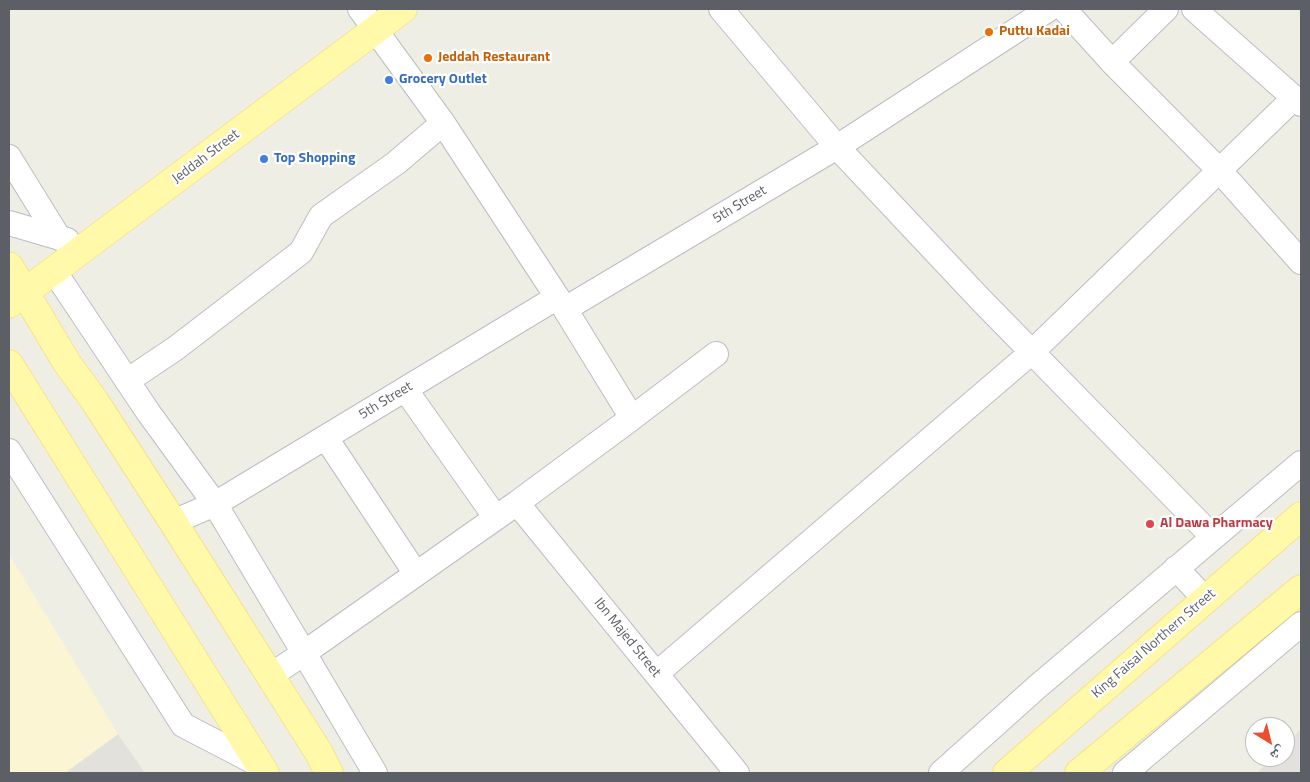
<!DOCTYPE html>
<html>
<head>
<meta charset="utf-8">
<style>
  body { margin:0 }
  #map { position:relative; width:1310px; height:782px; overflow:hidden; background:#efeee4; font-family:"Titillium Web","Noto Naskh Arabic",sans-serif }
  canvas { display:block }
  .frame { position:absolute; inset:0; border:10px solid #5c5f65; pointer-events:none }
  .north { position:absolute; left:1245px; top:717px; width:50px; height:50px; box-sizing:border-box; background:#fff; border:1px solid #bebfc1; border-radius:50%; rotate:144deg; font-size:14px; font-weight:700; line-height:20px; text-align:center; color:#5c5f65 }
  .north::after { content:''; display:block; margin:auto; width:18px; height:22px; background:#ec4e2d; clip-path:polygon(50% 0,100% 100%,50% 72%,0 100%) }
</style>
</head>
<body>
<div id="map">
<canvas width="1310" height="782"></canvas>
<div class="frame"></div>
<div class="north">ش</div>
</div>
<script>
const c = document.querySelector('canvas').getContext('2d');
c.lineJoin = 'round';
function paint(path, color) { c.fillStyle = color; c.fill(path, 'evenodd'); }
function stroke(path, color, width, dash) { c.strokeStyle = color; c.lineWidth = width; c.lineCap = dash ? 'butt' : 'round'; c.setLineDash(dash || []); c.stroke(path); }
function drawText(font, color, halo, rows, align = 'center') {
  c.font = font + ' "Titillium Web",sans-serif'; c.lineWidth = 4.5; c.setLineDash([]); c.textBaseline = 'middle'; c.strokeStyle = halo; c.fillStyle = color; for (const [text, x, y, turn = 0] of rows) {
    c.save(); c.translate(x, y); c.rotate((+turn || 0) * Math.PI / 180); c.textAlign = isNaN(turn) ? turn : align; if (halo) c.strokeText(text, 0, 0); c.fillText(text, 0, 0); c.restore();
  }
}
paint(new Path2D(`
  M1301 729V773H1257L1273 757H1285V745Z
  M118 734 145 773H63Z`), '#e3e1dc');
paint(new Path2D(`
  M9 554 118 734 65 773H9Z`), '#fbf5d3');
const minor = new Path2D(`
  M721 9 837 147 1049 9
  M1064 9 1112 62 1219 170 1301 262
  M1194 9 1301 104
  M1112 62 1166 9
  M9 157 59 238
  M9 223 67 240
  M54 271 148 412 215 504 304 653 517 503 632 418 565 309 443 123 360 9
  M565 309 837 147 980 299 1213 537
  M127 381 176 348 301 252 321 216 396 163 443 123
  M405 389 496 518
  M632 418 716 354
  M326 438 416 574
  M9 451 183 725 260 765
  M517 503 737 773
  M173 522 215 504 556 298
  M1176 568 1205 599
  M656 674 1032 352 1294 98
  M270 676 304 653 375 773
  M941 773 1037 687 1301 463
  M1125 773 1301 624`);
const major = new Path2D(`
  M9 266 67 363 94 400 173 522 319 753 329 773
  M9 304 403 9
  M9 364 265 773
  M1007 773 1301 516
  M1079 773 1301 589`);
stroke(minor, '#bcbdc3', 26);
stroke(major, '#f4d758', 29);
stroke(minor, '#fff', 24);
stroke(major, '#fff9a9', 28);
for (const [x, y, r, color] of [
  [989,32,5,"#e8710a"],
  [428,58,5,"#e8710a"],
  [389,80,5,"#3f7fe0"],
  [264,159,5,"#3f7fe0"],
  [1150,524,5,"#e0444e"]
]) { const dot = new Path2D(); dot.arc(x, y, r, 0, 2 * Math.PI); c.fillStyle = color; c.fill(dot); stroke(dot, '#fff', 2); }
drawText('bold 14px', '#c56008', '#fff', [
  ["Puttu Kadai",999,32],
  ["Jeddah Restaurant",438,58]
], 'left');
drawText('bold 14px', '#366cbe', '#fff', [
  ["Grocery Outlet",399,80],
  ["Top Shopping",274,159]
], 'left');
drawText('14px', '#5c5f65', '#fff', [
  ["Jeddah Street",206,157,-37],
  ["5th Street",740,205,-31],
  ["5th Street",386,401,-31],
  ["Ibn Majed Street",627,638,51],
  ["King Faisal Northern Street",1154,644,-41]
]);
drawText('bold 14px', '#be3a42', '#fff', [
  ["Al Dawa Pharmacy",1160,524]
], 'left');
</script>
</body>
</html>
